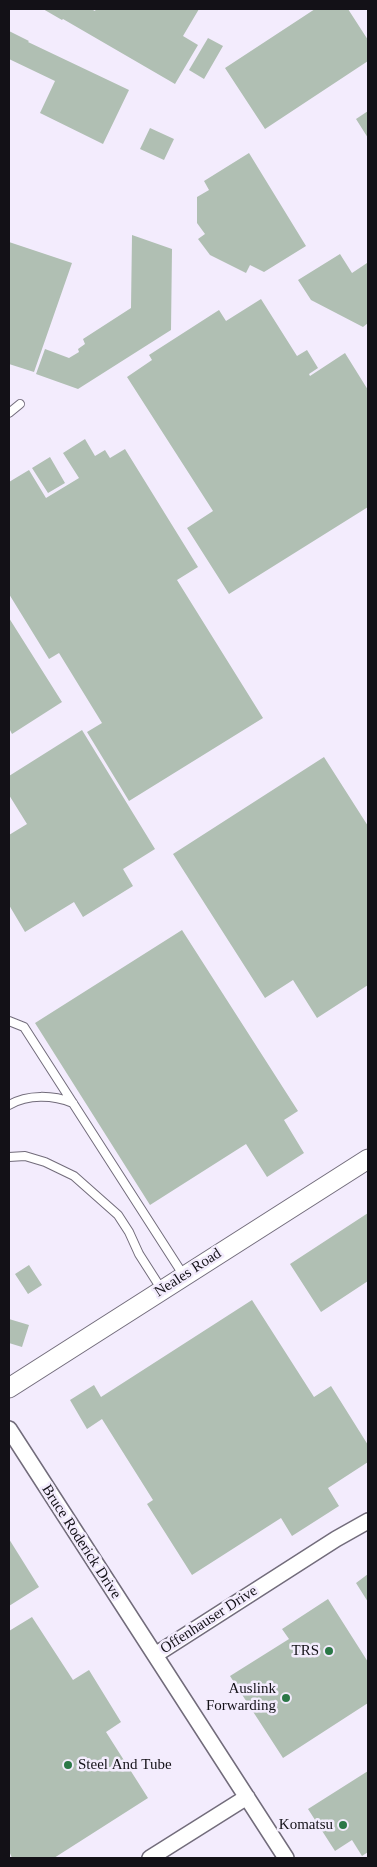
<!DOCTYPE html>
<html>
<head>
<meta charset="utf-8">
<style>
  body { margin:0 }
  #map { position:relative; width:377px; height:1867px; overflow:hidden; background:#f3ecfd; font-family:Georgia,serif }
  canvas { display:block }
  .frame { position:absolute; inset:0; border:10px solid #131117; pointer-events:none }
</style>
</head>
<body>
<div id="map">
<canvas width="377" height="1867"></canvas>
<div class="frame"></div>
</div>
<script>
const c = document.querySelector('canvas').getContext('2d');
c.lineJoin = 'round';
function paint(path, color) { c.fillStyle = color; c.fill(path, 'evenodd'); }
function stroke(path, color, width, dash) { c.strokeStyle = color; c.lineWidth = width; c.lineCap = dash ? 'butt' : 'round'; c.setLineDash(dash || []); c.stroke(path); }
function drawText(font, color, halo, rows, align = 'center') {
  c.font = font + ' Georgia,serif'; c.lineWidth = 5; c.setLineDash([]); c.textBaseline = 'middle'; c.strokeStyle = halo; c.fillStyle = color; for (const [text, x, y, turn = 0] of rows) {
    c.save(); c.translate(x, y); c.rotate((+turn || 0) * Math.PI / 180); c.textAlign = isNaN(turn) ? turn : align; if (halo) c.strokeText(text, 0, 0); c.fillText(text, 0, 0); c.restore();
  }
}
paint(new Path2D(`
  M43 9H91L95 11 96 9H199L183 36 198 45 175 84 63 19 62 20Z
  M315 9H348L368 40V61L265 129 225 68Z
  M9 31 29 41 28 42 129 90 103 144 40 113 55 81 9 59Z
  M208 38 223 46 204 79 189 70Z
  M368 111V138L356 119Z
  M150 128 174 139 164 160 140 149Z
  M249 153 306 246 264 272 250 265 246 273 210 255 198 239 205 234 197 223V197L209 190 204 181Z
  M132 235 172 249 171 330 78 389 36 374 45 349 69 358 79 352 78 349 85 344 83 339 131 308Z
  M9 242 72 263 34 372 9 364Z
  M340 254 352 273 367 263 368 265V323L363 327 311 300 298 280Z
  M261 299 297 356 307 350 318 368 309 374 310 376 345 353 368 390V507L229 594 187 528 213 511 127 377 152 360 149 355 219 310 226 321Z
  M85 439 95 456 105 450 110 458 125 449 198 567 177 580 263 718 129 801 87 732 102 723 59 653 49 659 9 594V482L29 470 46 498 79 478 63 453Z
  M50 457 65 483 48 493 32 468Z
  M9 618 62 702 12 734 9 728Z
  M82 730 155 849 123 869 133 886 83 917 74 902 25 932 9 905V835L27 824 9 795V776Z
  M324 757 368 826V985L317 1018 293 980 265 998 173 854Z
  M182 930 298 1111 284 1120 304 1153 267 1177 246 1144 150 1205 35 1023Z
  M368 1213V1281L321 1312 290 1264Z
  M29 1265 42 1285 28 1294 15 1274Z
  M252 1300 314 1397 331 1386 368 1445V1462L328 1488 339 1506 292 1536 281 1518 192 1575 147 1504 153 1500 102 1419 87 1429 70 1400 94 1385 101 1397Z
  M9 1319 29 1325 22 1347 9 1343Z
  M9 1539 39 1587 9 1606Z
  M368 1574V1602L356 1583Z
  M328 1599 368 1662V1703L283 1758 230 1676 289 1639 282 1629Z
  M32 1617 73 1680 89 1670 121 1722 106 1732 148 1798 54 1858H12L9 1851V1631Z
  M368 1771V1852L362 1856 352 1840 335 1851 308 1809Z`), '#b0bfb3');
const service = new Path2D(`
  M9 413 20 404
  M9 1021 24 1027 184 1276
  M9 1105C28 1094 53 1095 73 1103
  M9 1157 25 1156 45 1162 74 1176 118 1215 129 1232 139 1254 162 1290`);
const minor = new Path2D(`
  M9 1429 286 1858
  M155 1655 336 1539 368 1521
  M150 1858 247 1797`);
const tertiary = new Path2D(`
  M9 1388 368 1159`);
stroke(service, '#726c7b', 10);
stroke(minor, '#726c7b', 18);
stroke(tertiary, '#726c7b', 21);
stroke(service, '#fff', 8);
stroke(minor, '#fff', 15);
stroke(tertiary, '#fff', 19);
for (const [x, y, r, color] of [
  [329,1651,5,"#2b7847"],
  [286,1698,5,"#2b7847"],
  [68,1765,5,"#2b7847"],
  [343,1825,5,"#2b7847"]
]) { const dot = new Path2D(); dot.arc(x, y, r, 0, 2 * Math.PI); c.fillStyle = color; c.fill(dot); stroke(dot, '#f3ecfd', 2); }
drawText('15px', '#131117', '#f3ecfd', [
  ["Neales Road",188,1273,-33],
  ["Bruce Roderick Drive",81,1542,57],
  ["Offenhauser Drive",209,1620,-33]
]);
drawText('15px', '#131117', '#f3ecfd', [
  ["TRS",319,1651],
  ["Auslink",276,1689],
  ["Forwarding",276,1706],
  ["Steel And Tube",78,1765,"left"],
  ["Komatsu",333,1825]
], 'right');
</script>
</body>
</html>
